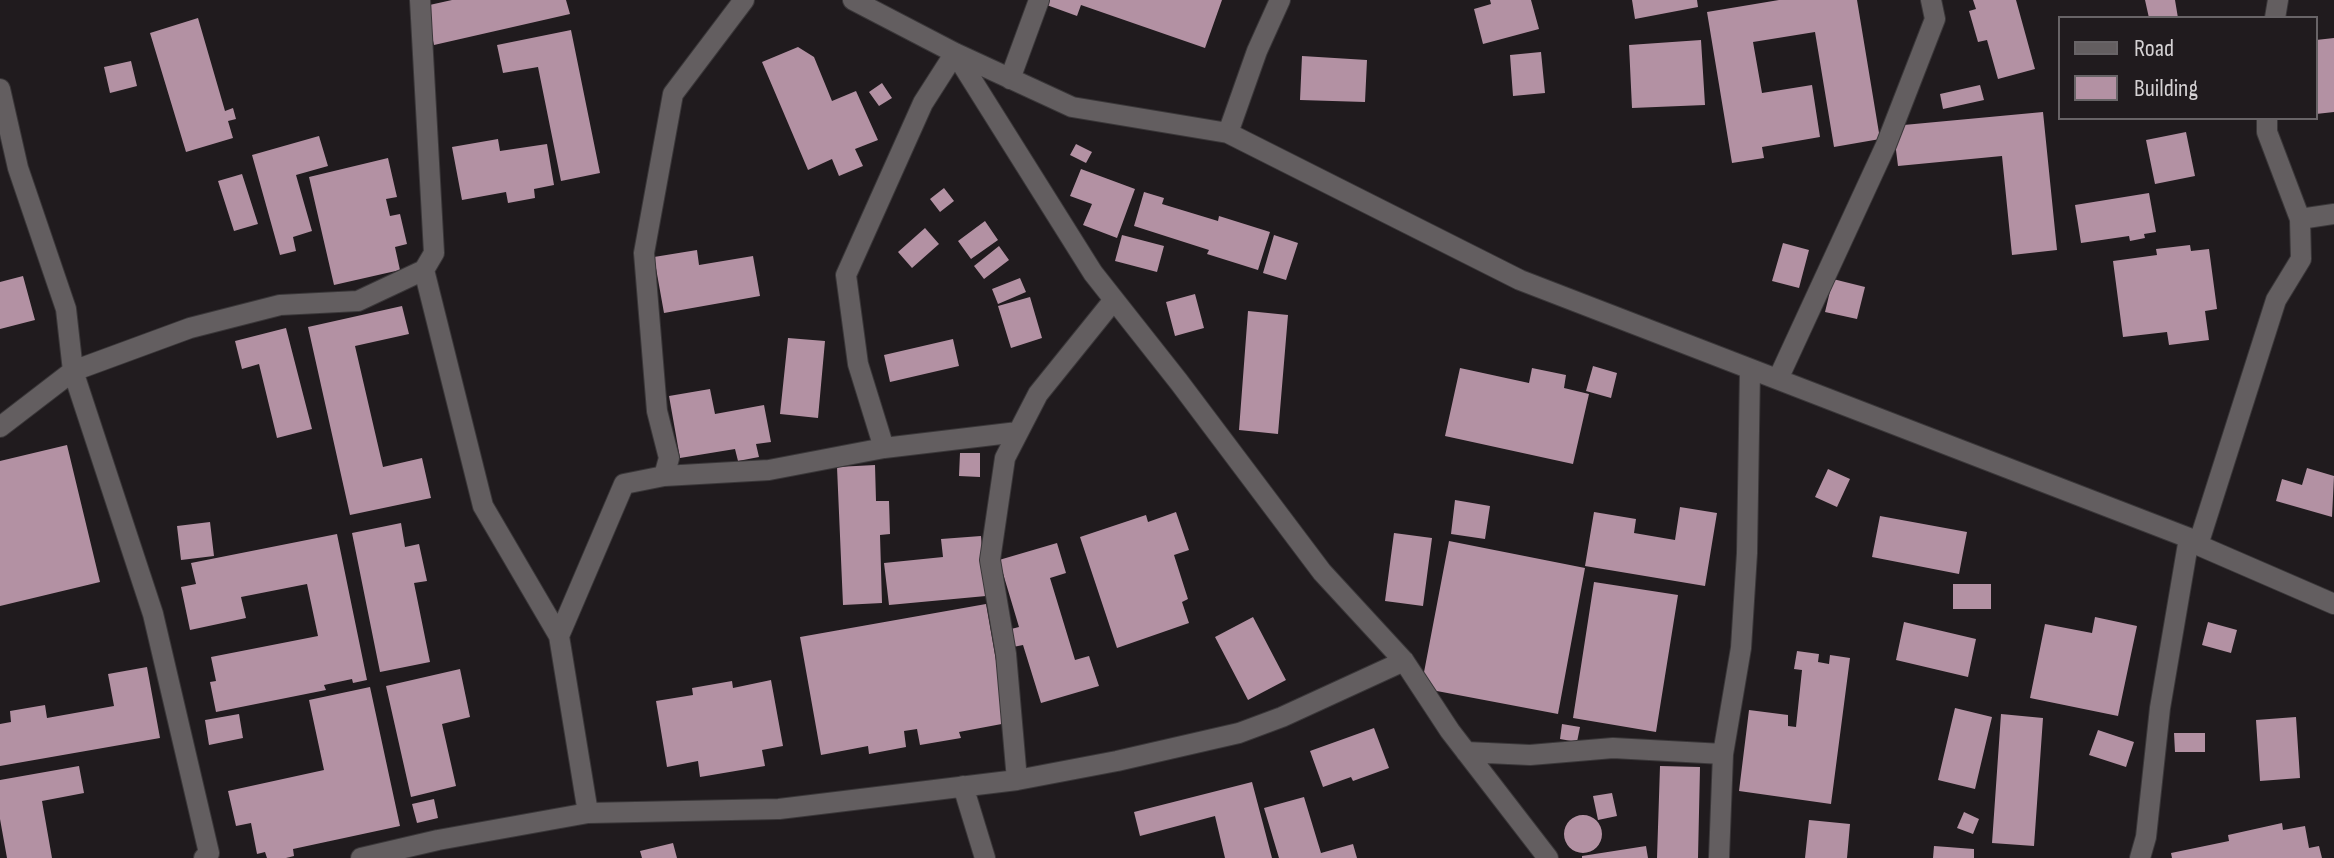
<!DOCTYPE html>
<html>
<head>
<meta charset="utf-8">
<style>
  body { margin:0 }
  #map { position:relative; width:2334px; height:858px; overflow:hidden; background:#201b1e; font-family:"Sofia Sans Condensed",sans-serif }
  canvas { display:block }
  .legend { position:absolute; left:2058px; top:16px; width:260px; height:104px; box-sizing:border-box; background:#201b1e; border:2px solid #686467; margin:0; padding:10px 14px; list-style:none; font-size:24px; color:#d5d2d4 }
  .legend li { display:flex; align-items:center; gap:16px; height:40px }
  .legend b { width:40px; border:2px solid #686467 }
</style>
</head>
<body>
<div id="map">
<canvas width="2334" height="858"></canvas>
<ul class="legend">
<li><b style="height:10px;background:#635e60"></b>Road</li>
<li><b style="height:22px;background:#b391a3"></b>Building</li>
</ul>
</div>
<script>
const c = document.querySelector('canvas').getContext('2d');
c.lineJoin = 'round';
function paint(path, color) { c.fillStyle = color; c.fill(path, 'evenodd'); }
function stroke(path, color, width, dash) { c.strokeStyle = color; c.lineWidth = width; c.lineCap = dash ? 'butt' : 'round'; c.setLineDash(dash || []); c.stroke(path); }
paint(new Path2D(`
  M452 0H566L570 14 434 45 425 6Z
  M1045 0H1222L1205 48 1081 5 1077 16 1044 4Z
  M1490 0H1531L1539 29 1483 44 1474 9 1491 4Z
  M1632 0H1697L1698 7 1635 19Z
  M1779 0H1857L1880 139 1834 147 1815 32 1753 42 1762 93 1812 85 1820 137 1762 147 1764 158 1732 163 1707 12Z
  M1973 0H2016L2035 69 1998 79 1987 40 1978 42 1969 11 1976 9Z
  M2145 0H2175L2178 18H2149Z
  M198 18 225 111 233 108 236 119 228 121 233 138 186 152 150 33Z
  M571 30 600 173 561 181 538 67 503 73 497 45Z
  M2334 38V112L2316 114V40Z
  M1701 40 1705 105 1632 108 1629 45Z
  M798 47 814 57 832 101 856 91 878 140 855 149 863 166 839 176 832 159 808 170 762 62Z
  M1541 52 1545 93 1513 96 1510 55Z
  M1302 56 1367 60 1365 102 1300 100Z
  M131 61 137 86 110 93 104 67Z
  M882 83 892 98 879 106 869 92Z
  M1980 85 1984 100 1943 109 1940 94Z
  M2043 112 2057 250 2012 255 2002 156 1898 166 1893 126Z
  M2186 132 2195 176 2155 184 2146 140Z
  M319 136 328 166 296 175 312 231 293 237 296 251 280 255 252 155Z
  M498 139 500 151 547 144 554 185 534 189 535 198 508 203 506 192 462 200 452 147Z
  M1076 144 1092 152 1086 163 1070 155Z
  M388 158 397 197 386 199 390 216 400 214 407 244 395 247 400 270 334 285 309 177Z
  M1081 169 1135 189 1117 238 1083 225 1092 204 1070 196Z
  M242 174 258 224 234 231 218 181Z
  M944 188 954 201 940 212 930 199Z
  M1144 192 1164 198 1162 204 1218 221 1219 216 1270 232 1258 270 1207 254 1209 250 1134 226Z
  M2149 193 2156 232 2144 234 2145 238 2130 241 2129 236 2081 243 2075 205Z
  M985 221 998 240 971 259 958 241Z
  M925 228 939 244 912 268 898 252Z
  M1122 235 1164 246 1157 272 1115 261Z
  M1274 235 1298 243 1286 280 1263 273Z
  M1783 243 1809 250 1799 288 1772 281Z
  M2190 245 2191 251 2209 249 2217 309 2205 311 2209 340 2169 345 2167 332 2123 337 2113 261 2157 255 2156 249Z
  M999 246 1009 260 984 279 974 266Z
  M697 250 699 265 753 256 760 296 664 313 654 257Z
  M23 276 35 320 0 329V282Z
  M1020 278 1026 292 998 304 992 289Z
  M1833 279 1865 287 1857 319 1825 312Z
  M1195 294 1204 328 1175 336 1166 302Z
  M1030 297 1042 338 1011 348 998 306Z
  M402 306 409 334 355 346 383 467 422 458 431 498 350 515 308 327Z
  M1248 311 1288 315 1278 434 1239 430Z
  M286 328 312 429 277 438 259 364 242 369 235 341Z
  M788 338 825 341 818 418 780 414Z
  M953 339 959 366 890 382 884 355Z
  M1593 366 1617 373 1611 398 1586 391Z
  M1460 368 1529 383 1532 368 1566 375 1564 388 1589 394 1573 464 1445 436Z
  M710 389 715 414 764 405 771 442 756 444 759 457 738 461 735 449 680 458 669 396Z
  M67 445 100 582 0 606V461Z
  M960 453H980V477L959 476Z
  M875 465 876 501H889L890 534 880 535 882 603 843 605 837 467Z
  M2307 468 2334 476 2332 517 2276 501 2282 479 2302 485Z
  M1828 469 1850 479 1837 507 1815 497Z
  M1455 500 1490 506 1485 539 1451 534Z
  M1680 507 1717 513 1705 586 1585 566 1594 512 1636 519 1634 533 1675 540Z
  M1176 512 1189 550 1174 555 1188 599 1182 602 1189 623 1117 648 1080 537 1146 515 1148 522Z
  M1880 516 1967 532 1959 574 1872 557Z
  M210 522 214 556 181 560 177 526Z
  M401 523 405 547 419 544 427 581 414 583 430 662 380 672 352 533Z
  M1394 533 1432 538 1423 606 1385 601Z
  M337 534 367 680 353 683 352 679 324 685 326 690 216 712 210 682 216 681 211 657 318 636 307 584 241 597 246 618 190 630 181 587 196 584 191 563Z
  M981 536 986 596 889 605 884 563 943 557 941 539Z
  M1449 541 1585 568 1558 714 1421 688Z
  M1057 543 1066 573 1050 578 1075 660 1089 656 1099 686 1041 703 1023 645 1013 647 1007 630 1019 627 999 560Z
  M1594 582 1678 595 1656 732 1573 718Z
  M1953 584H1991V609H1953Z
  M986 604 1007 723 959 732 961 738 920 745 917 729 904 731 906 747 869 754 868 746 821 755 800 637Z
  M1253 617 1286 680 1248 700 1215 637Z
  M2095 617 2137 626 2118 716 2030 698 2045 624 2092 633Z
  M1904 622 1976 639 1968 677 1896 660Z
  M2208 622 2237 630 2231 653 2202 645Z
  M1797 651 1819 654 1818 662 1829 664 1830 655 1850 658 1831 804 1739 791 1749 710 1788 715V726L1796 727 1802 670 1794 669Z
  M147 667 160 738 0 766V724L11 722 10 711 45 705 47 718 114 706 108 674Z
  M460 669 470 717 442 724 456 786 411 797 386 686Z
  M771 680 783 746 762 750 765 766 700 777 698 761 667 767 656 701 693 695 692 688 732 681 733 688Z
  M370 687 400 826 293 849 294 856 286 858H267L265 852 257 854 251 823 236 826 228 791 324 770 309 700Z
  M1955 708 1992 717 1975 789 1938 780Z
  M239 714 243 738 209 745 205 720Z
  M2001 714 2043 718 2034 846 1992 843Z
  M2296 717 2300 778 2260 781 2256 720Z
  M1562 724 1580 727 1577 742 1560 739Z
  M1374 728 1389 768 1353 781 1351 777 1323 787 1310 751Z
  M2098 730 2134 742 2126 767 2089 755Z
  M2174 733H2205V752H2175Z
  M79 766 84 793 42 801 52 858H7L0 819V780Z
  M1660 766 1700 767 1698 858H1657Z
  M1252 782 1272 858H1225L1215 816 1140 836 1134 812Z
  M1612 793 1617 816 1598 820 1593 796Z
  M1304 797 1321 853 1353 844 1357 858H1279L1264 808Z
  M434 799 438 818 417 823 412 804Z
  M1964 812 1979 819 1973 834 1957 828Z
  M1564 834a19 19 0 1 1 38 0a19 19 0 1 1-38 0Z
  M1809 820 1850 824 1847 858H1805Z
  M2282 823 2283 830 2305 826 2309 848 2319 846 2322 858H2172L2171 853 2229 841 2228 835Z
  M673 843 677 858H642L640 851Z
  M1646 846 1648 858H1582V856Z
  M1934 846 1974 849V858H1933Z`), '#b391a3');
const street = new Path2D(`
  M853 0 955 53 1072 107 1228 133 1520 280 2189 538 2198 545 2334 604
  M2275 18 2278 0
  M1010 79 1039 0
  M0 89 18 168 66 309 73 371 153 614 209 853 204 858
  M1228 133 1257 51 1280 0
  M2300 219 2334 214
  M424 270 483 506 559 636 588 813
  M1778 379 1886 145 1935 19 1931 0
  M0 427 73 371 190 328 280 305 358 301 424 270 434 253 420 0
  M884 448 858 364 846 275 923 103 955 53 1093 273 1179 382 1322 572 1404 661 1450 731 1548 858
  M664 476 769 470 884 448 1018 432
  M2198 545 2276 300 2301 259 2300 219 2267 132V118
  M559 636 624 484 664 476 669 458 657 411 644 253 673 94 744 0
  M1466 752 1530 755 1613 748 1723 754
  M1017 780 1006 654 990 560 1005 458 1038 394 1113 301
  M963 786 985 858
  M361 858 438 840 588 813 779 809 1017 780 1117 761 1239 733 1282 717 1404 661
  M1719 858 1723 754 1741 648 1747 553 1750 369
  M2140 858 2146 837 2160 708 2189 538`);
stroke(street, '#3a3739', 22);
stroke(street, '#635e60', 20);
</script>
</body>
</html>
